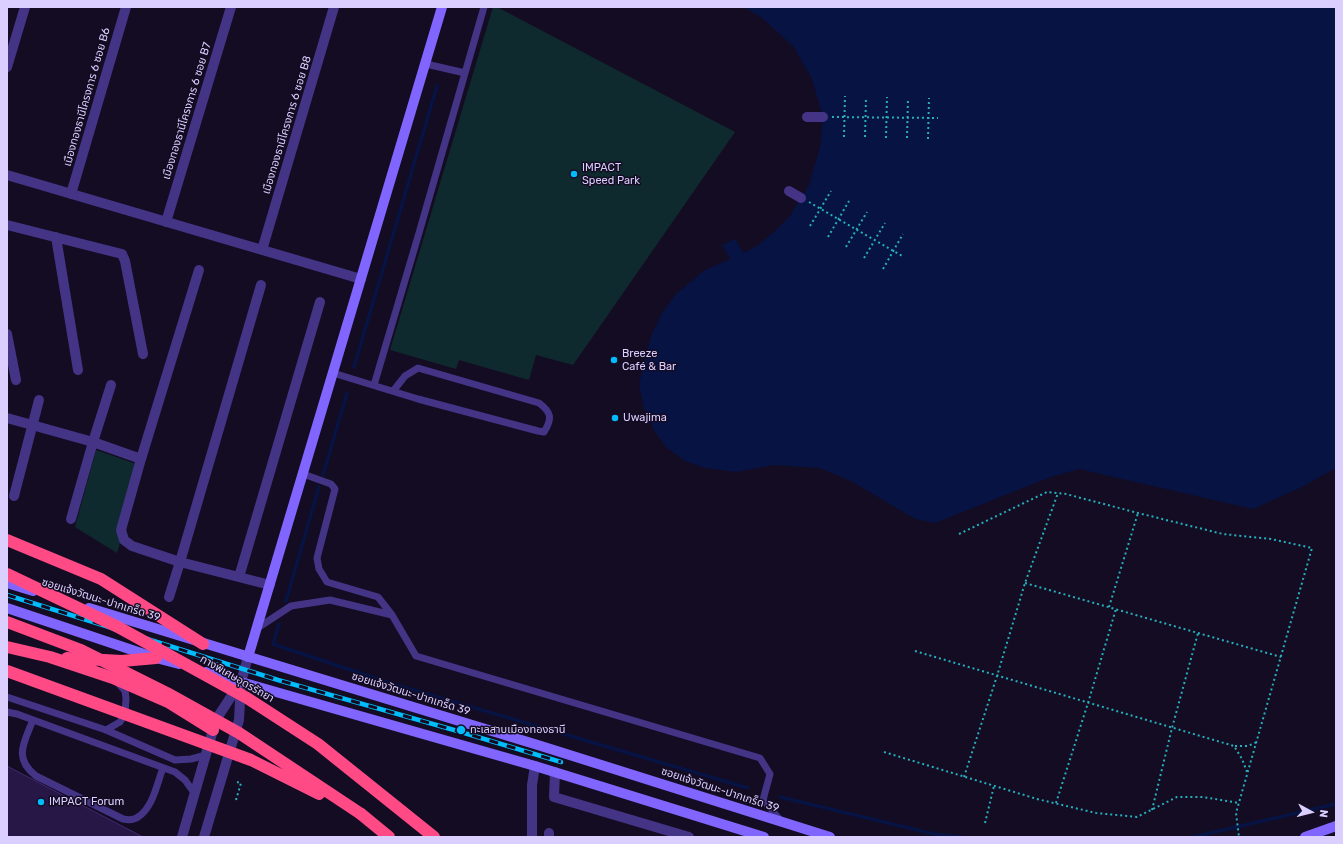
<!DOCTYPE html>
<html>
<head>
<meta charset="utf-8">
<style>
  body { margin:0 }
  #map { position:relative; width:1343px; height:844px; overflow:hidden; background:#140c23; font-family:Rubik,sans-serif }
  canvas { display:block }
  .frame { position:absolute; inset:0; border:8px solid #dbcfff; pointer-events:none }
  .north { position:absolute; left:1291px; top:792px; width:40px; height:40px; -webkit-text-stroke:3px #140c23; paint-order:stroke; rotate:97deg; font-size:11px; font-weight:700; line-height:16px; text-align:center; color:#dbcfff }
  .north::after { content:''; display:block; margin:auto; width:14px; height:18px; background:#dbcfff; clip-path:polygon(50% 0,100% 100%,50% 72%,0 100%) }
</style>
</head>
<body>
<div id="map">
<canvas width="1343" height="844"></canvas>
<div class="frame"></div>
<div class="north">N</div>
</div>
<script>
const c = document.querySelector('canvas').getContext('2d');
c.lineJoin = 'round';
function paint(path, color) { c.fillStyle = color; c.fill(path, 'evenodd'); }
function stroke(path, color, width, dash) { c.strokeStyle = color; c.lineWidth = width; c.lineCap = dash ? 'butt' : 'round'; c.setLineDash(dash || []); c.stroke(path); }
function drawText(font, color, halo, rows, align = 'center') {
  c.font = font + ' Rubik,"Noto Sans Thai",sans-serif'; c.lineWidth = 3; c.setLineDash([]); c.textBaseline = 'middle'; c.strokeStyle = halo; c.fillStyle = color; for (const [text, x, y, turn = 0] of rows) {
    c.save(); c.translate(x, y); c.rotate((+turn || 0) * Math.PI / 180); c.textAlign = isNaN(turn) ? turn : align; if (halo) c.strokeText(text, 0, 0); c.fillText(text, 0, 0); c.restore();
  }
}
paint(new Path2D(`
  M493 7H497L735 132 573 365 536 355 529 380 459 360 456 369 390 350Z
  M96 450 142 466 117 553 75 527Z`), '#0f2a2e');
paint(new Path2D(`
  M744 7H1336V468L1302 487 1253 509 1079 469 1048 478 935 523 915 519 853 482 820 468 773 465 736 472 705 468 685 461 666 447 655 432 644 409 639 384 651 336 662 313 676 294 705 270 730 259 722 245 735 239 744 253 757 246 774 232 790 216 809 185 820 147 823 117 812 79 793 46 762 18Z`), '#061343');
stroke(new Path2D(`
  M354 367 437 86
  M323 475 347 393
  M286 601 319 487
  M279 624 273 644 393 684 748 788
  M780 797 934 834 962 837
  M1193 837 1336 804`), '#061343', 3.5);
const building = new Path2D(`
  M7 766 143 837H7Z`);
paint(building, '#271746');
stroke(building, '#422773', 1);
stroke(new Path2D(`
  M832 117 938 118
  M844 137 845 96
  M865 137 866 97
  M886 138 887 97
  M907 138 908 98
  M928 139 929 98
  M809 202 902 256
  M810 226 831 191
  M828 237 849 201
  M846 247 867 212
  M864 258 885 223
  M883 269 903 234
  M959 534 1047 492 1066 494 1138 513 1223 534 1271 539 1312 548 1236 813 1239 837
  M1025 583 1281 657
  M1109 607 1138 513
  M915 651 1234 746 1242 759 1247 772
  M1235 746H1248L1257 742
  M884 752 1037 799 1096 813 1137 817 1177 797H1203L1239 803
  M964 777 997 676 1025 583 1058 493
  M236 800 241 783 237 782
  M1056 803 1088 703 1116 609
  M1152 810 1172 728 1198 633
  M985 823 994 786`), '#26afbc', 2, [2, 3]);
stroke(new Path2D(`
  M426 64 465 73
  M333 373 418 399 538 431 544 432C553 418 551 412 539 403L418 368 405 376 394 390
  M374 385 419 233 484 7
  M303 474 331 484 335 489 317 558 319 569 327 582 378 597 392 615
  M256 629 291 606 330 600 392 615 416 656 760 758 770 774 763 800 782 822
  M7 697 106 730 175 760 191 759 206 755
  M7 712 17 714 175 772 185 780 195 794
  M33 720C24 743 13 758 36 776L123 819C128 820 134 820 138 817 153 808 157 783 163 768
  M106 730 120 722 125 714 126 698 125 691 117 682`), '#433486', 7);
stroke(new Path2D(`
  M7 67 25 7
  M807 117H823
  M7 175 361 279
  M789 191 801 198
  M71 194 126 7
  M166 222 231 7
  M7 225 122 254 125 261 143 354
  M56 237 78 370
  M262 250 334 7
  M7 334 16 380
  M7 418 93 442 141 459 121 530 124 540 132 546 180 562 270 585
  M141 459 199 270
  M14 496 39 400
  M71 519 93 442 111 385
  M239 577 320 302
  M169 597 180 562 261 285
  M555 772 554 797 689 837
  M182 837 213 730 219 715 238 686
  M204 837 239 720 241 682 248 657
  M532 837V785L535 766
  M549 837V833`), '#433486', 10);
stroke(new Path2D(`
  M7 583 33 591
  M7 608 156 658 179 664
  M89 608 541 746 830 837
  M248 657 442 7
  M206 672 535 766 764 837
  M1305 837 1336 826`), '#8066ff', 10);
stroke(new Path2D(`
  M7 540 101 579 203 644
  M7 647 50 657 113 678 168 702 213 730
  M67 658 122 661 156 658
  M361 814 389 837`), '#ff4a86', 12);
const rail = new Path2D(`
  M7 595 278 680 461 732 561 762`);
stroke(rail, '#00bcfa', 4.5);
stroke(rail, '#140c23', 3, [9]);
stroke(new Path2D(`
  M7 574 118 627 247 698 318 744 434 837
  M7 622 81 650 167 693 239 733 361 814
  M7 671 251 760 319 794`), '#ff4a86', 12);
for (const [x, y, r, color] of [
  [574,174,4,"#00bcfa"],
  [614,360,4,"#00bcfa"],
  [615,418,4,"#00bcfa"],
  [461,730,5,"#00bcfa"],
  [41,802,4,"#00bcfa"]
]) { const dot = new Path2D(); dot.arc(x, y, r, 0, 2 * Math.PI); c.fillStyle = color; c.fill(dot); stroke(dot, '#140c23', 1.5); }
drawText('11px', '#dbcfff', '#140c23', [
  ["เมืองทองธานีโครงการ 6 ซอย B6",87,97,-74],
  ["เมืองทองธานีโครงการ 6 ซอย B7",187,111,-73],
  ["เมืองทองธานีโครงการ 6 ซอย B8",287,125,-73],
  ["ซอยแจ้งวัฒนะ-ปากเกร็ด 39",101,600,17],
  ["ทางพิเศษอุดรรัถยา",237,679,30],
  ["ซอยแจ้งวัฒนะ-ปากเกร็ด 39",411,694,17],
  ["ซอยแจ้งวัฒนะ-ปากเกร็ด 39",720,790,18]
]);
drawText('11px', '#dbcfff', '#140c23', [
  ["IMPACT",582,168],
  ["Speed Park",582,181],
  ["Breeze",622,354],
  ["Café & Bar",622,367],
  ["Uwajima",623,418],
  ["ทะเลสาบเมืองทองธานี",470,730],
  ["IMPACT Forum",49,802]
], 'left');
</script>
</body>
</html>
